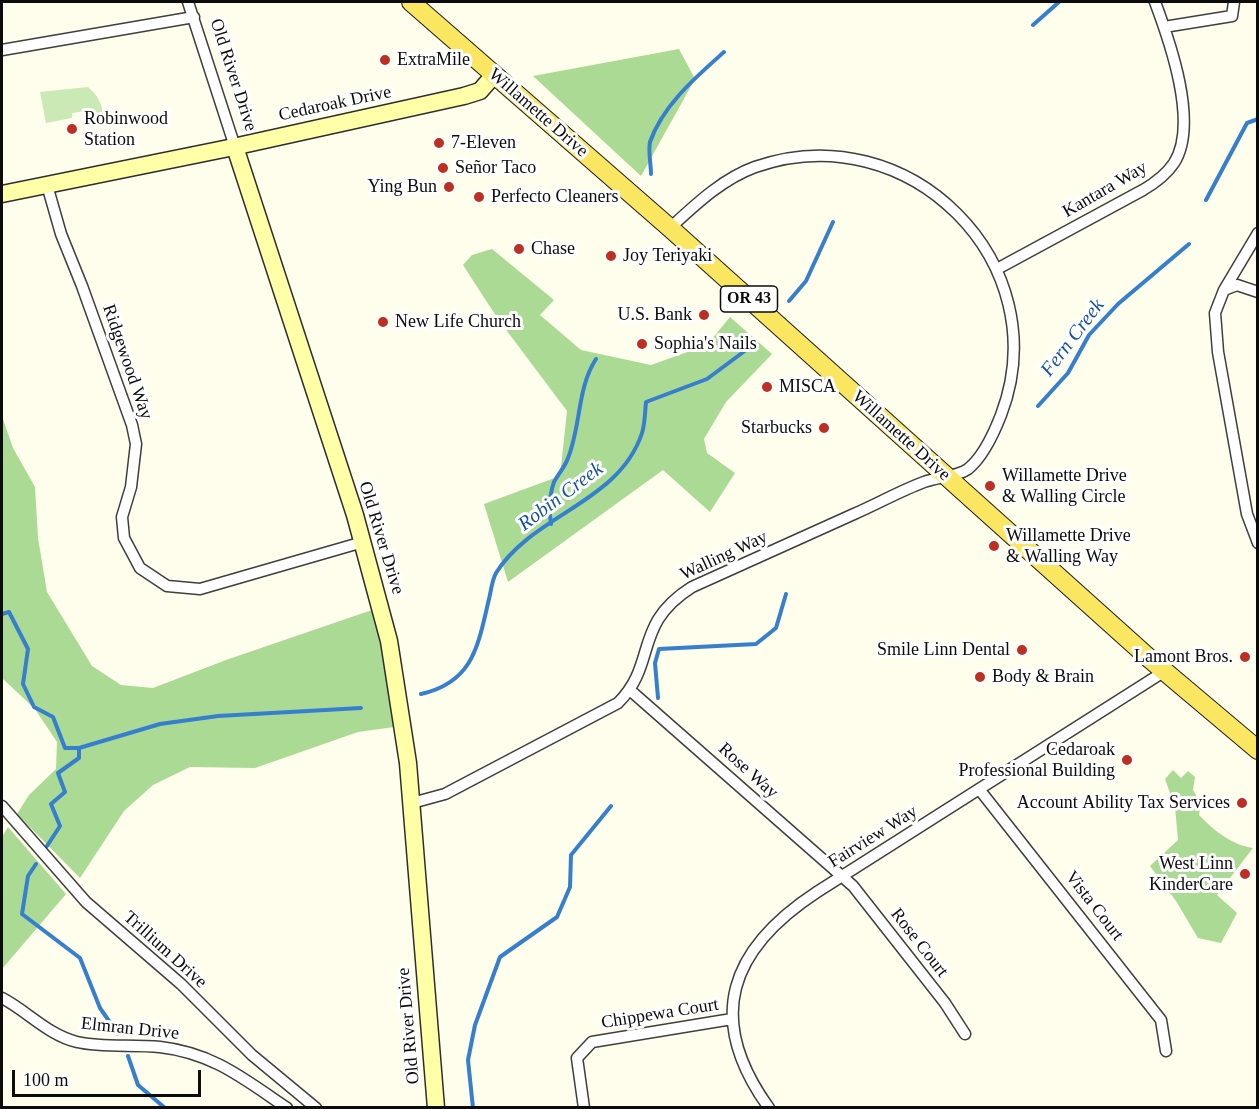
<!DOCTYPE html>
<html>
<head>
<meta charset="utf-8">
<style>
  body { margin:0 }
  #map { position:relative; width:1259px; height:1109px; overflow:hidden; background:#fffdeb; font-family:"Times New Roman",serif }
  canvas { display:block }
  .frame { position:absolute; inset:0; border:3px solid #0c0c0c; pointer-events:none }
  .scale { position:absolute; left:12px; top:1070px; width:189px; height:27px; box-sizing:border-box; border:3px solid #0c0c0c; border-top:0; padding-left:8px; font-size:18px; line-height:21px; white-space:nowrap; color:#0c0c0c; -webkit-text-stroke:4px #fff; paint-order:stroke }
</style>
</head>
<body>
<div id="map">
<canvas width="1259" height="1109"></canvas>
<div class="frame"></div>
<div class="scale">100 m</div>
</div>
<script>
const c = document.querySelector('canvas').getContext('2d');
c.lineJoin = 'round';
function paint(path, color) { c.fillStyle = color; c.fill(path, 'evenodd'); }
function stroke(path, color, width, dash) { c.strokeStyle = color; c.lineWidth = width; c.lineCap = dash ? 'butt' : 'round'; c.setLineDash(dash || []); c.stroke(path); }
function drawText(font, color, halo, rows, align = 'center') {
  c.font = font + ' "Times New Roman",serif'; c.lineWidth = 6; c.setLineDash([]); c.textBaseline = 'middle'; c.strokeStyle = halo; c.fillStyle = color; for (const [text, x, y, turn = 0] of rows) {
    c.save(); c.translate(x, y); c.rotate((+turn || 0) * Math.PI / 180); c.textAlign = isNaN(turn) ? turn : align; if (halo) c.strokeText(text, 0, 0); c.fillText(text, 0, 0); c.restore();
  }
}
paint(new Path2D(`
  M88 87C99 96 102 105 104 118L101 123 90 125 87 111 72 113V118L46 123 40 92Z`), '#cae9b5');
paint(new Path2D(`
  M679 49 695 79 641 176 533 76Z
  M492 249 554 300 540 315 581 350 651 365 707 345 730 317 772 354 726 402 704 439 707 453 735 473 710 512 663 470 508 582 484 504 560 476 567 411 498 319 463 265 472 255Z
  M2 416 13 448 35 487 38 538 47 592 92 666 121 685 153 688 226 660 372 610 387 673 394 727 358 732 255 768 190 767 153 785 124 811 80 878 17 814 29 795 56 769 57 742 35 709 2 678Z
  M1173 770 1181 778 1188 771 1195 777 1193 790 1201 804 1199 815C1213 830 1232 845 1253 848L1217 895 1237 913 1221 943 1198 938 1176 901 1150 866 1178 840 1175 807 1165 779Z
  M8 827 66 894 2 969V837Z`), '#abda94');
stroke(new Path2D(`
  M1033 25 1059 2
  M651 174C651 165 648 151 650 142 663 105 696 77 724 52
  M1206 200 1247 123 1258 119
  M789 301 806 281 833 222
  M1038 406 1068 373 1089 335 1118 304 1189 244
  M551 524C549 510 549 496 554 482 558 474 565 467 568 458 581 426 577 388 596 359
  M2 614 9 612 28 649 23 684 34 707 53 717 65 748H79V758L58 773 65 792 51 804 60 826 47 846
  M421 694C474 682 478 645 489 599 491 591 492 580 496 573 533 514 619 503 642 433 645 424 645 412 646 402L707 379 746 350
  M658 698 655 663 659 649 756 644 776 628 786 594
  M79 748 160 724 218 716 361 708
  M36 864 28 876 22 914 80 958 100 1008 118 1034
  M128 1056 138 1085 165 1108
  M473 1108 468 1060 475 1025 500 957 557 917 570 887 571 855 611 806`), '#367fce', 4);
const street = new Path2D(`
  M188 2 235 147
  M1164 27 1232 16 1234 2
  M2 50 194 17
  M47 185 61 234 82 286 132 425 136 444 131 487 122 517 124 538 140 568 167 586 200 589 363 542
  M997 269 1143 190C1155 183 1166 175 1174 163 1199 124 1170 42 1155 2
  M1224 290 1258 233
  M1258 292 1237 285 1224 290 1215 313 1218 352 1247 514 1258 543
  M631 691 853 886 945 1003 965 1034
  M979 789 1161 1020 1166 1051
  M412 803 445 794 618 703C658 663 632 625 692 587 746 563 800 538 854 514 877 504 900 491 924 482 937 477 957 477 968 469 983 457 994 433 1001 415 1059 263 908 113 755 167 722 179 695 205 670 228
  M2 806 86 902 181 984 252 1055 316 1108
  M2 998C27 1011 48 1035 77 1042 103 1048 133 1044 160 1047 213 1053 244 1079 287 1108
  M584 1108 577 1058 592 1042 732 1019
  M769 1108C704 1018 730 949 817 892L1165 671`);
const secondary = new Path2D(`
  M235 147 355 515 389 641 408 763 436 1108
  M2 194 224 149 464 96 480 91 494 75`);
const primary = new Path2D(`
  M411 2 670 228 1150 659 1258 750`);
stroke(street, '#3f3f3f', 13);
stroke(secondary, '#2e2e2e', 19);
stroke(primary, '#1d1d1d', 20);
stroke(street, '#fff', 10);
stroke(secondary, '#feffa6', 16);
stroke(primary, '#fae660', 18);
for (const [x, y, r, color] of [
  [385,60,6,"#bd2e23"],
  [72,129,6,"#bd2e23"],
  [439,143,6,"#bd2e23"],
  [443,168,6,"#bd2e23"],
  [449,187,6,"#bd2e23"],
  [479,197,6,"#bd2e23"],
  [519,249,6,"#bd2e23"],
  [611,256,6,"#bd2e23"],
  [704,315,6,"#bd2e23"],
  [383,322,6,"#bd2e23"],
  [642,344,6,"#bd2e23"],
  [767,387,6,"#bd2e23"],
  [824,428,6,"#bd2e23"],
  [990,486,6,"#bd2e23"],
  [994,546,6,"#bd2e23"],
  [1022,650,6,"#bd2e23"],
  [1245,657,6,"#bd2e23"],
  [980,677,6,"#bd2e23"],
  [1127,760,6,"#bd2e23"],
  [1242,803,6,"#bd2e23"],
  [1245,874,6,"#bd2e23"]
]) { const dot = new Path2D(); dot.arc(x, y, r, 0, 2 * Math.PI); c.fillStyle = color; c.fill(dot); stroke(dot, '#fff', 2); }
for (const [x, y, w] of [
  [749,299,57]
]) { const box = new Path2D(); box.roundRect(x - w / 2, y - 13, w, 26, 4.5); c.fillStyle = '#fff'; c.fill(box); stroke(box, '#0c0c0c', 1.5); }
drawText('bold 16px', '#0c0c0c', null, [
  ["OR 43",749,299]
]);
drawText('18px', '#0c0c0c', '#fff', [
  ["ExtraMile",397,60],
  ["Robinwood",84,119],
  ["Station",84,140],
  ["7-Eleven",451,143],
  ["Señor Taco",455,168],
  ["Ying Bun",437,187,"right"],
  ["Perfecto Cleaners",491,197],
  ["Chase",531,249],
  ["Joy Teriyaki",623,256],
  ["U.S. Bank",692,315,"right"],
  ["New Life Church",395,322],
  ["Sophia's Nails",654,344],
  ["MISCA",779,387],
  ["Starbucks",812,428,"right"],
  ["Willamette Drive",1002,476],
  ["& Walling Circle",1002,497],
  ["Willamette Drive",1006,536],
  ["& Walling Way",1006,557],
  ["Smile Linn Dental",1010,650,"right"],
  ["Lamont Bros.",1233,657,"right"],
  ["Body & Brain",992,677],
  ["Cedaroak",1115,750,"right"],
  ["Professional Building",1115,771,"right"],
  ["Account Ability Tax Services",1230,803,"right"],
  ["West Linn",1233,864,"right"],
  ["KinderCare",1233,885,"right"]
], 'left');
drawText('18px', '#0c0c0c', '#fff', [
  ["Old River Drive",233,75,72],
  ["Cedaroak Drive",335,104,-12],
  ["Willamette Drive",538,113,41],
  ["Kantara Way",1105,190,-30],
  ["Ridgewood Way",127,362,71],
  ["Willamette Drive",901,436,42],
  ["Old River Drive",381,538,73],
  ["Walling Way",724,556,-25],
  ["Rose Way",748,771,42],
  ["Fairview Way",873,837,-32],
  ["Vista Court",1094,906,52],
  ["Rose Court",919,943,52],
  ["Trillium Drive",165,950,42],
  ["Chippewa Court",660,1014,-9],
  ["Old River Drive",409,1026,-95],
  ["Elmran Drive",130,1029,6]
]);
drawText('italic 20px', '#15529e', '#fff', [
  ["Fern Creek",1073,338,-53],
  ["Robin Creek",561,497,-37]
]);
</script>
</body>
</html>
